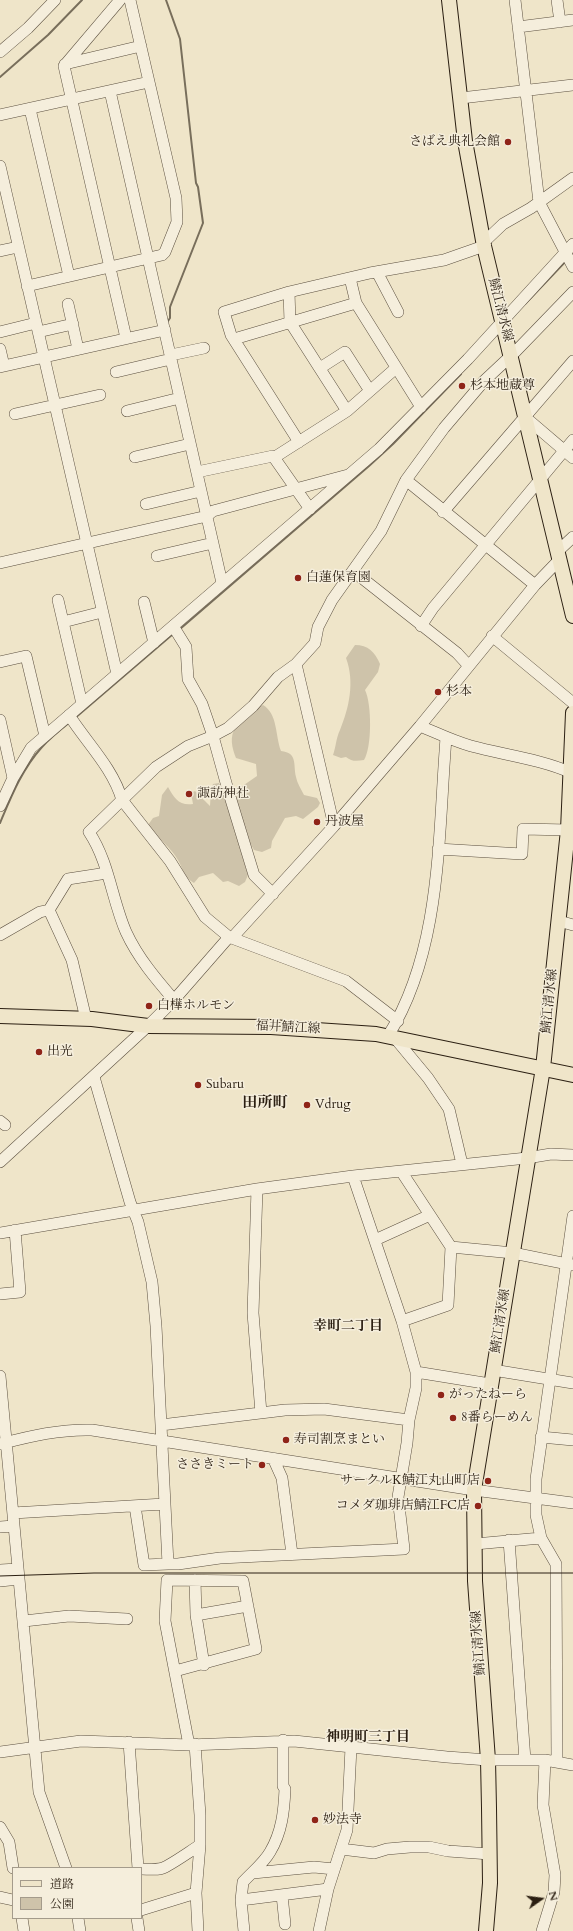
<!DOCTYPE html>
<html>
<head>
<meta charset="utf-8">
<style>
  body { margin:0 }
  #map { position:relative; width:573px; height:1931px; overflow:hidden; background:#efe5c9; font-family:Cardo,"Noto Serif JP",serif }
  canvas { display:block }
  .legend { position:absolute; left:12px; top:1867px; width:130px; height:52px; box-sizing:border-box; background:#f5eedc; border:1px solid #a49b8b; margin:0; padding:5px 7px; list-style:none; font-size:12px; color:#2b1f12 }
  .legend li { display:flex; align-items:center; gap:8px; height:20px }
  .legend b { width:20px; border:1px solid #a49b8b }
  .north { position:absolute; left:521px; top:1879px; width:40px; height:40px; -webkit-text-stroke:3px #f5eedc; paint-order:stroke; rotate:76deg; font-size:11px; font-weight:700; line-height:16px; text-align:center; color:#2b1f12 }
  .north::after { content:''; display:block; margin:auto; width:14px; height:18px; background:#2b1f12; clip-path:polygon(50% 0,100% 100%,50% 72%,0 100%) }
</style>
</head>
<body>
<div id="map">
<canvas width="573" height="1931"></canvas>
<ul class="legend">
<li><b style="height:5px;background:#efe5c9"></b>道路</li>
<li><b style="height:11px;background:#cec3aa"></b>公園</li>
</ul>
<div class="north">N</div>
</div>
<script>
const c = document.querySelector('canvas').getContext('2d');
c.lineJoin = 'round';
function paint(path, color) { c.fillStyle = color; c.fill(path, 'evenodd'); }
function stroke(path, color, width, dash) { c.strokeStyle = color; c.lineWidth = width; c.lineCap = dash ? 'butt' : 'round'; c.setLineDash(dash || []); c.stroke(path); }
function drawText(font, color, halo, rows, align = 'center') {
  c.font = font + ' Cardo,"Noto Serif JP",serif'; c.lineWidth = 3; c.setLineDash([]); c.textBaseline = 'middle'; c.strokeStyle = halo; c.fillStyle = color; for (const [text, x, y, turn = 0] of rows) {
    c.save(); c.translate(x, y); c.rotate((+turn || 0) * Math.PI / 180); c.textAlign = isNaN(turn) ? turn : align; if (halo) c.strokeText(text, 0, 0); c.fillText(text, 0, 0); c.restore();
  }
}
paint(new Path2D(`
  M355 645C368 645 375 652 380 664L378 672 365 690C372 704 372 748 364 760 357 761 352 762 346 757L341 758 333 755C336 747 336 738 340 730 349 708 355 682 346 658Z
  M263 705C278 714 275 735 281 751 298 753 293 764 296 777 297 783 301 789 304 795L317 798 320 803 318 807 303 819 296 816 285 818 272 841 271 848 262 852 254 850 250 843 236 798 241 787 257 776 256 764 236 758C232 748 229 736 236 727 239 724 244 722 247 719 253 714 255 709 263 705Z
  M219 783 224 791 248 875 245 882 239 886 228 881 223 882 213 873 199 877 194 883C184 877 183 869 178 860 170 846 157 838 148 825L153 818 159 816 162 795 168 787C174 798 179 806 193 804L191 793 195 791 210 806 211 790 213 784Z`), '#cec3aa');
stroke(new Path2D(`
  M166 0 180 39 196 183 198 187 203 223 170 307V318L168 321
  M0 77 48 35 82 0
  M525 304 566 261
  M180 629 369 466 393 444 461 374
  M75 718 173 634
  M0 823C11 797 22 769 42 747 50 738 60 730 70 722`), '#786e5b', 2);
const minor = new Path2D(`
  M120 0 64 66 126 338
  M515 0 539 202 573 267
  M557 0 560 22
  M518 27 573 20
  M0 52 28 28 55 0
  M65 64 141 46
  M110 91 222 583
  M461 98 573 85
  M30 109 69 276
  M0 115 149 82
  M0 166 117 674
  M483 243 503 224 531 208 573 178
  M0 251 18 247
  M377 272 398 312
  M350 278 356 303 421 407
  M27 286 162 255 165 252 177 222 176 198 130 0
  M289 292 290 322 347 411
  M68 304 78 349
  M0 332 36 323
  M38 332 73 324
  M234 339 356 303
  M0 349 4 366
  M171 355 204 348
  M0 367 165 330
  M320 368 345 352 370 391
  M116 372 171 359
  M127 411 180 398
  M15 414 100 395
  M525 417 573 458
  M299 442 231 335 224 312 289 292 370 273 444 260 484 246
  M135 457 190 444
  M275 457 347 411 396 368
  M197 472 273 456 310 509
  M406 480 535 585
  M146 504 201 491
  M443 512 573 361
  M558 551 573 537
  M157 556 213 543
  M0 563 207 516 213 511 348 475
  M353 571 457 653 468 665
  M58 600 82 704
  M144 602 154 643
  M63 622 102 612
  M173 626 186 647 188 679 202 704 213 736 228 790 254 875 273 894
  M421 626 433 608 573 440
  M492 636 573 703
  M0 662 26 656 45 736
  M296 664 334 826
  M69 715C86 742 113 768 122 800L170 861 205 917 229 937 346 981 398 1021
  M0 720 13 778
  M420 726C437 733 453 741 471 746 505 755 540 759 572 773
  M0 806 13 778 31 748 379 449 468 359 573 244
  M438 849 522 854 523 829 568 830
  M49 910 72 960 86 1019
  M559 921 573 925
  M0 935 40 912 49 910 68 879 107 873
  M232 938 334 826 420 726 535 585 560 559
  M174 1000C156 979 138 958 126 932 112 900 109 862 89 832L156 767 188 746 213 736 228 728 253 706 278 677 296 664 315 643 318 627 332 600 381 531 406 480 444 428 484 381 516 351 573 292
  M388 1036C442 950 438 836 446 738
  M394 1037 428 1078 449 1109 462 1164
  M94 1077 130 1202 138 1222 152 1282 156 1326 168 1564H178L220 1558 404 1549 398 1497 407 1443 409 1420 416 1388V1372L402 1321 353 1176
  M0 1121 5 1125
  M0 1162 148 1026 174 1000 229 937
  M401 1171 451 1247 448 1305 402 1321
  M257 1189 253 1313 261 1413
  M0 1233 257 1189 353 1176 527 1158 551 1154 573 1155
  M375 1240 430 1215
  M451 1247 513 1253 573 1265
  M0 1294 20 1292 15 1230
  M493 1370 573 1383
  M416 1372 490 1384
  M0 1376 39 1792 66 1868
  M161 1425 285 1410 324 1409 409 1420
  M541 1437 573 1440
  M0 1444C31 1436 60 1429 92 1430L474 1490 573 1503
  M273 1458 282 1478 292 1554
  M135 1506 144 1565 168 1564
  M13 1513 164 1504
  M0 1527 14 1526
  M509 1540 525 1760
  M475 1544 541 1538
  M0 1570 18 1569
  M195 1580 196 1615 204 1665
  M0 1581 19 1579
  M196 1615 248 1606
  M24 1621 69 1616 127 1619
  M175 1671 256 1649 243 1581 167 1580 165 1621 189 1745
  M129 1742 138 1868
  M195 1744 200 1815V1845L196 1893 198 1931
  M0 1752 81 1741 189 1745 294 1741 447 1757 488 1760H545L573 1765
  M557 1762 556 1564 541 1538 536 1515V1479L573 1216
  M0 1827 9 1842 13 1868
  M341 1849 374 1853 387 1849 410 1847H429L448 1851 490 1854
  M141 1869C149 1869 160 1871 167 1866 178 1860 189 1852 200 1845
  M253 1873 314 1867 334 1869
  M282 1895 285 1924
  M0 1897 13 1900
  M241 1900 328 1889
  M141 1910 196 1893
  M22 1918 24 1931
  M78 1918 80 1931
  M137 1918 139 1931
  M244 1931 241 1900 243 1882C252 1872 263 1864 270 1852 282 1832 284 1811 285 1789L283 1786V1740
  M319 1931 328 1889 347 1830 351 1747
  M542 1931 554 1892 555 1875 543 1805 545 1760`);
const major = new Path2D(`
  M449 0 465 141 484 246 573 616
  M0 1016 92 1019 148 1026 271 1027 376 1034 573 1075
  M486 1931 490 1883 489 1808 488 1760 475 1581 474 1490 543 1068 568 830 573 713`);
stroke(minor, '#5c5040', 12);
stroke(major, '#2b1f12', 16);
stroke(minor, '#f5eedc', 11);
stroke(major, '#efe5c9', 14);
stroke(new Path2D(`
  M0 1576 94 1573H573`), '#2b1f12', 1);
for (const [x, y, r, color] of [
  [508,142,4,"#8f2418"],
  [462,386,4,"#8f2418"],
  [298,578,4,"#8f2418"],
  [438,692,4,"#8f2418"],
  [189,794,4,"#8f2418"],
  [317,822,4,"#8f2418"],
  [149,1006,4,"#8f2418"],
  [39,1052,4,"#8f2418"],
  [198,1085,4,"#8f2418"],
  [307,1105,4,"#8f2418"],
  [441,1395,4,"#8f2418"],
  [453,1418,4,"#8f2418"],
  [286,1440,4,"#8f2418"],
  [262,1465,4,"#8f2418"],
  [488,1481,4,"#8f2418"],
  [478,1506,4,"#8f2418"],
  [315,1820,4,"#8f2418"]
]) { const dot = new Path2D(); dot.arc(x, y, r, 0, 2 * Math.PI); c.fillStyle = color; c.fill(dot); stroke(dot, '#f5eedc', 1.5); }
drawText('13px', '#2b1f12', '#f5eedc', [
  ["さばえ典礼会館",500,142,"right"],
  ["杉本地蔵尊",470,386],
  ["白蓮保育園",306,578],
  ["杉本",446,692],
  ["諏訪神社",197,794],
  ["丹波屋",325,822],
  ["白樺ホルモン",157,1006],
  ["出光",47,1052],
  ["Subaru",206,1085],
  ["Vdrug",315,1105],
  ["がったねーら",449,1395],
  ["8番らーめん",461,1418],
  ["寿司割烹まとい",294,1440],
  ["ささきミート",254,1465,"right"],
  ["サークルK鯖江丸山町店",480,1481,"right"],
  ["コメダ珈琲店鯖江FC店",470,1506,"right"],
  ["妙法寺",323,1820]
], 'left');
drawText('13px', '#2b1f12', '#f5eedc', [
  ["鯖江清水線",500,310,76],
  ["鯖江清水線",550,1001,-84],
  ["福井鯖江線",288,1028,3],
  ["鯖江清水線",501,1321,-81],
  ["鯖江清水線",479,1643,-94]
]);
drawText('bold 14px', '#2b1f12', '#f5eedc', [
  ["幸町二丁目",348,1327],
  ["神明町三丁目",368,1738]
]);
drawText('bold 15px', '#2b1f12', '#f5eedc', [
  ["田所町",265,1104]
]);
</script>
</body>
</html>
